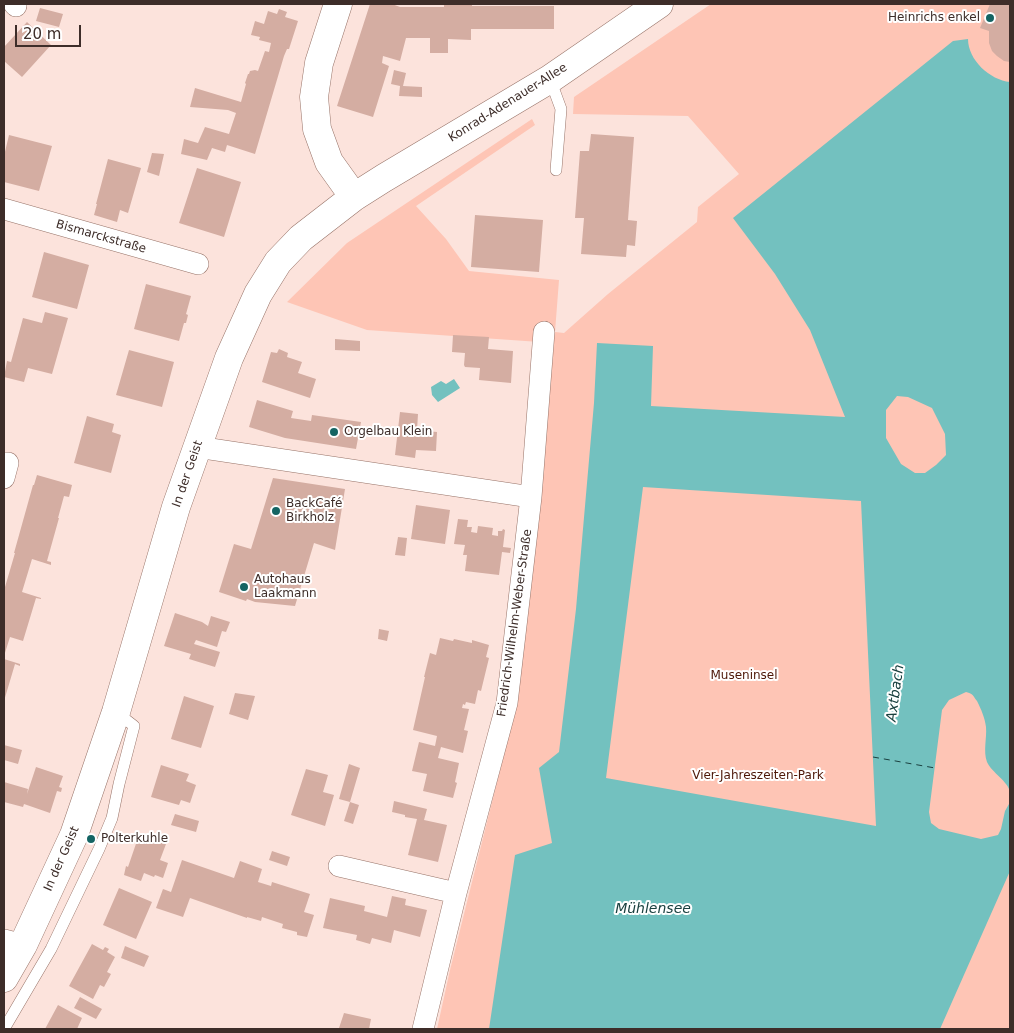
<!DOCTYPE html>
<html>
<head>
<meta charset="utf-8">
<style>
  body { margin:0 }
  #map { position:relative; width:1014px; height:1033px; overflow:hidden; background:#fce3dc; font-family:"DejaVu Sans",sans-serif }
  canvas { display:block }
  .frame { position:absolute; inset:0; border:5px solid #3d2d29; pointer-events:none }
  .scale { position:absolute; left:15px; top:25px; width:66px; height:22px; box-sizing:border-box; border:2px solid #3d2d29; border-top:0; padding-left:6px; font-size:15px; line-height:18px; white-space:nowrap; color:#3d2d29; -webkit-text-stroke:4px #fff; paint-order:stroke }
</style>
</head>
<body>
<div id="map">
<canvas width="1014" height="1033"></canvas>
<div class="frame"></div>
<div class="scale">20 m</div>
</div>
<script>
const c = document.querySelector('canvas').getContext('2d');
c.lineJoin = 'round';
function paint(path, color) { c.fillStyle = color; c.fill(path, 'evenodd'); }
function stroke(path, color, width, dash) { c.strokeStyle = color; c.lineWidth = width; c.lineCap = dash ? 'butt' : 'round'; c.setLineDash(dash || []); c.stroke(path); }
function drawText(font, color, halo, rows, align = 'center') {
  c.font = font + ' "DejaVu Sans",sans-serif'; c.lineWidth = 4; c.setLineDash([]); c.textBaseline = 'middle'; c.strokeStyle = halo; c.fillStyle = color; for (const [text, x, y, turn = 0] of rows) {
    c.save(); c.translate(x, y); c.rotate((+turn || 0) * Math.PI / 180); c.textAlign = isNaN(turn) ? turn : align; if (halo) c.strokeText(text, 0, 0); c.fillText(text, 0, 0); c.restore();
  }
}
paint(new Path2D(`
  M711 4H1010V1029H437L450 970 516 706 539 500 554 343 367 330 287 302 347 243 532 119 535 125 416 206 446 239 469 271 559 280 555 332 564 333 608 294 697 222 698 207 739 174 688 116 573 114 574 97Z`), '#fec5b5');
paint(new Path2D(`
  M968 39C968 60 990 80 1010 82V792C1008 781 992 773 987 762 983 751 987 738 986 727 985 718 981 709 977 701 972 695 974 694 966 692L949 700 942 710 929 812 931 823 939 829 981 839 998 835 1001 829 1005 811 1009 804 1010 795V871L940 1029H489L515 855 552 843 539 768 559 752 576 609 594 403 597 343 653 346 651 406 845 417 810 330 775 274 733 218 953 41ZM897 396 908 397 932 408 945 434 946 455 936 465 925 473H915L901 464 886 438V410ZM643 487 861 501 876 826 606 778Z
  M454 379 460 388 438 402 432 395 431 387 441 381 446 384Z`), '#73c1bf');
stroke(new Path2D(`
  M873 757 935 768`), '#1a403f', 1, [6, 5]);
paint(new Path2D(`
  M370 4H392L400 7H444V4H472V6H554V29H471V40L448 39V53H430V38H406L400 61 383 56 382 63 389 66 373 117 337 106Z
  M990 4H1010V62L1004 61 997 56 992 51 989 43V31L980 28Z
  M40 8 63 14 59 27 36 21Z
  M279 9 287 12 285 17 298 21 289 49H287L284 56 255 154 227 145 225 152 212 148 207 160 181 154 184 139 198 143 205 127 229 134 236 113 228 110 190 107 195 88 241 102 246 84 245 83 248 74H249L250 71 255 70 258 71 265 51 269 52 271 43 259 40 260 37 251 35 255 21 264 24 268 11 277 14Z
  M27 22 51 45 22 77 4 61V47Z
  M394 70 406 73 403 86 422 87V97L399 96 400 86 391 84Z
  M591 134 634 137 628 220 637 221 635 246 627 245 626 257 581 254 584 218H575L580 151H589Z
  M9 135 52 146 39 191 4 182V156Z
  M152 153 164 154 159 176 147 172Z
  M108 159 141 168 128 213 120 210 117 222 94 215 97 204H96Z
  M197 168 241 182 224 237 179 223Z
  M475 215 543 220 539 272 471 267Z
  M44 252 89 265 77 309 32 297Z
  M146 284 191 296 186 314 188 315 186 323H184L179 341 134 329Z
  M45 312 68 318 52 374 28 368 24 382 4 377 7 361 11 362 23 318 42 323Z
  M453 335 489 337 488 349 513 351 511 383 479 380 480 368 465 367 464 365 465 353 452 352Z
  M335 339 360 341V351L335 350Z
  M279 349 288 353 287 357 302 362 298 373 316 379 310 398 262 382 271 352 277 353Z
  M129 350 174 362 162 407 116 395Z
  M257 400 293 411 291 418 311 421 312 415 361 422 356 449 285 438 249 427Z
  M400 412 418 414 417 430 437 432 436 451 416 450 415 458 395 455Z
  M87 416 114 424 112 432 121 435 111 473 74 463Z
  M37 475 72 485 69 497 64 496 58 518H59L47 561 51 562V565L32 559 22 592 41 598V599L36 598 23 641 10 637 4 656V587H5L15 553H14L33 485H34Z
  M273 478 345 489 335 550 314 543 295 606 255 602 247 599 246 601 219 592 234 544 251 549Z
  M416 505 450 510 445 544 411 539Z
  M458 519 468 520 467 527H472L471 532 477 533 478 526 493 528 492 535 498 536V531H502L503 529 505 530 503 547 511 548 510 553 502 552 499 575 465 571 467 555H463L465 545 454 544Z
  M398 537 407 538 405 556 395 555Z
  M175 613 202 622 208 626 211 616 230 622 226 632 222 631 217 647 196 640 194 644 220 652 215 667 189 659 191 654 164 646Z
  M379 629 389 631 387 641 378 639Z
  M440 638 453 641 454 639 472 643V640L489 645 486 657 489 658 481 691 478 690 475 704 466 702 465 705 463 704 462 708 469 709 464 730 468 731 463 753 441 747 438 758 459 763 455 782 457 783 453 798 423 791 427 774 412 771 419 742 435 746 437 736 413 730 425 677H424L430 653 436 655Z
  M4 659 20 664V666L15 664 4 701Z
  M235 693 255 696 248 720 229 714Z
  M184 696 214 706 201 748 171 739Z
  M4 745 22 750 18 764 4 760Z
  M349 764 360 768 350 802 339 799Z
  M161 765 189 774 186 781 196 785 190 803 181 800 179 805 151 797Z
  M36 767 63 776 59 787 62 788 61 792 57 791 50 813 24 804 23 807 4 802V782L28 789 27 794Z
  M306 769 328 775 323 792 334 795 325 826 291 815Z
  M394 801 427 809 424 820 447 825 438 862 408 855 417 819 405 817V815L392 812Z
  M350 802 359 805 353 824 344 821Z
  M175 814 199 821 196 832 171 825Z
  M139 835 166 844 160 860 168 863 163 878 155 875 154 877 144 873 141 881 124 875 126 866 128 867Z
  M272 851 290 857 287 866 269 860Z
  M182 860 234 878 240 861 262 869 258 882 271 886 272 882 310 894 304 912 314 915 307 937 297 935V932L282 928 283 924 262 917 261 921 247 917V918L190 898 183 917 156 908 163 889 171 892Z
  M119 888 152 902 136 939 103 925Z
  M392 896 406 899 405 905 427 910 420 937 394 930 391 943 372 938 370 944 356 940 357 935 323 928 330 898 365 906 364 911 387 917Z
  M92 944 103 950 105 947 109 949 107 952 115 957 107 972 111 974 104 987 100 985 93 999 69 986Z
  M125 946 149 956 144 967 121 958Z
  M80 997 102 1009 96 1019 74 1008Z
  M58 1005 82 1018 77 1029H45Z
  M344 1013 371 1019 369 1029 339 1028Z`), '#d4ada2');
const lane = new Path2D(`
  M550 79 561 109 556 170
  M4 1029 51 949 99 849 112 818 119 784 134 726 116 712`);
const street = new Path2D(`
  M14 4 16 6
  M4 209 198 264
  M197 447 531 497
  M4 478 8 463
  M339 866 456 893
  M4 940 23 945
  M423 1029 456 893 507 703 531 497 544 332`);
const secondary = new Path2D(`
  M338 4 319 63 314 97 317 129 329 162 354 197
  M4 978 23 945 74 835 116 712 176 507 229 358 258 294 278 262 301 238 354 197 384 178 550 79 659 4`);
stroke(lane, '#977368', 12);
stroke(street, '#977368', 22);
stroke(secondary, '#977368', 29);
stroke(lane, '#fff', 11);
stroke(street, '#fff', 21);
stroke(secondary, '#fff', 28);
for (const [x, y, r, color] of [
  [990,18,5,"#146463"],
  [334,432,5,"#146463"],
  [276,511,5,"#146463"],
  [244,587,5,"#146463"],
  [91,839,5,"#146463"]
]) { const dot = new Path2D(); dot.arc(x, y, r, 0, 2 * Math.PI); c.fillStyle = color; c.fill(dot); stroke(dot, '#fff', 2); }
drawText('12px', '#3d2d29', '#fff', [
  ["Heinrichs enkel",980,18,"right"],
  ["Orgelbau Klein",344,432],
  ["BackCafé",286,504],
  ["Birkholz",286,518],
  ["Autohaus",254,580],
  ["Laakmann",254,594],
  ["Polterkuhle",101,839]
], 'left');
drawText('12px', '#3d2d29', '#fff', [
  ["Konrad-Adenauer-Allee",508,103,-32],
  ["Bismarckstraße",101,237,16],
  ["In der Geist",188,474,-71],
  ["Friedrich-Wilhelm-Weber-Straße",515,623,-82],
  ["In der Geist",62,859,-66]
]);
drawText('12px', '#4d1707', '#fff', [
  ["Museninsel",744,676],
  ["Vier-Jahreszeiten-Park",758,776]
]);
drawText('italic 14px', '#1a403f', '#fff', [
  ["Axtbach",896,693,-82],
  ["Mühlensee",653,909]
]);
</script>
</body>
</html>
